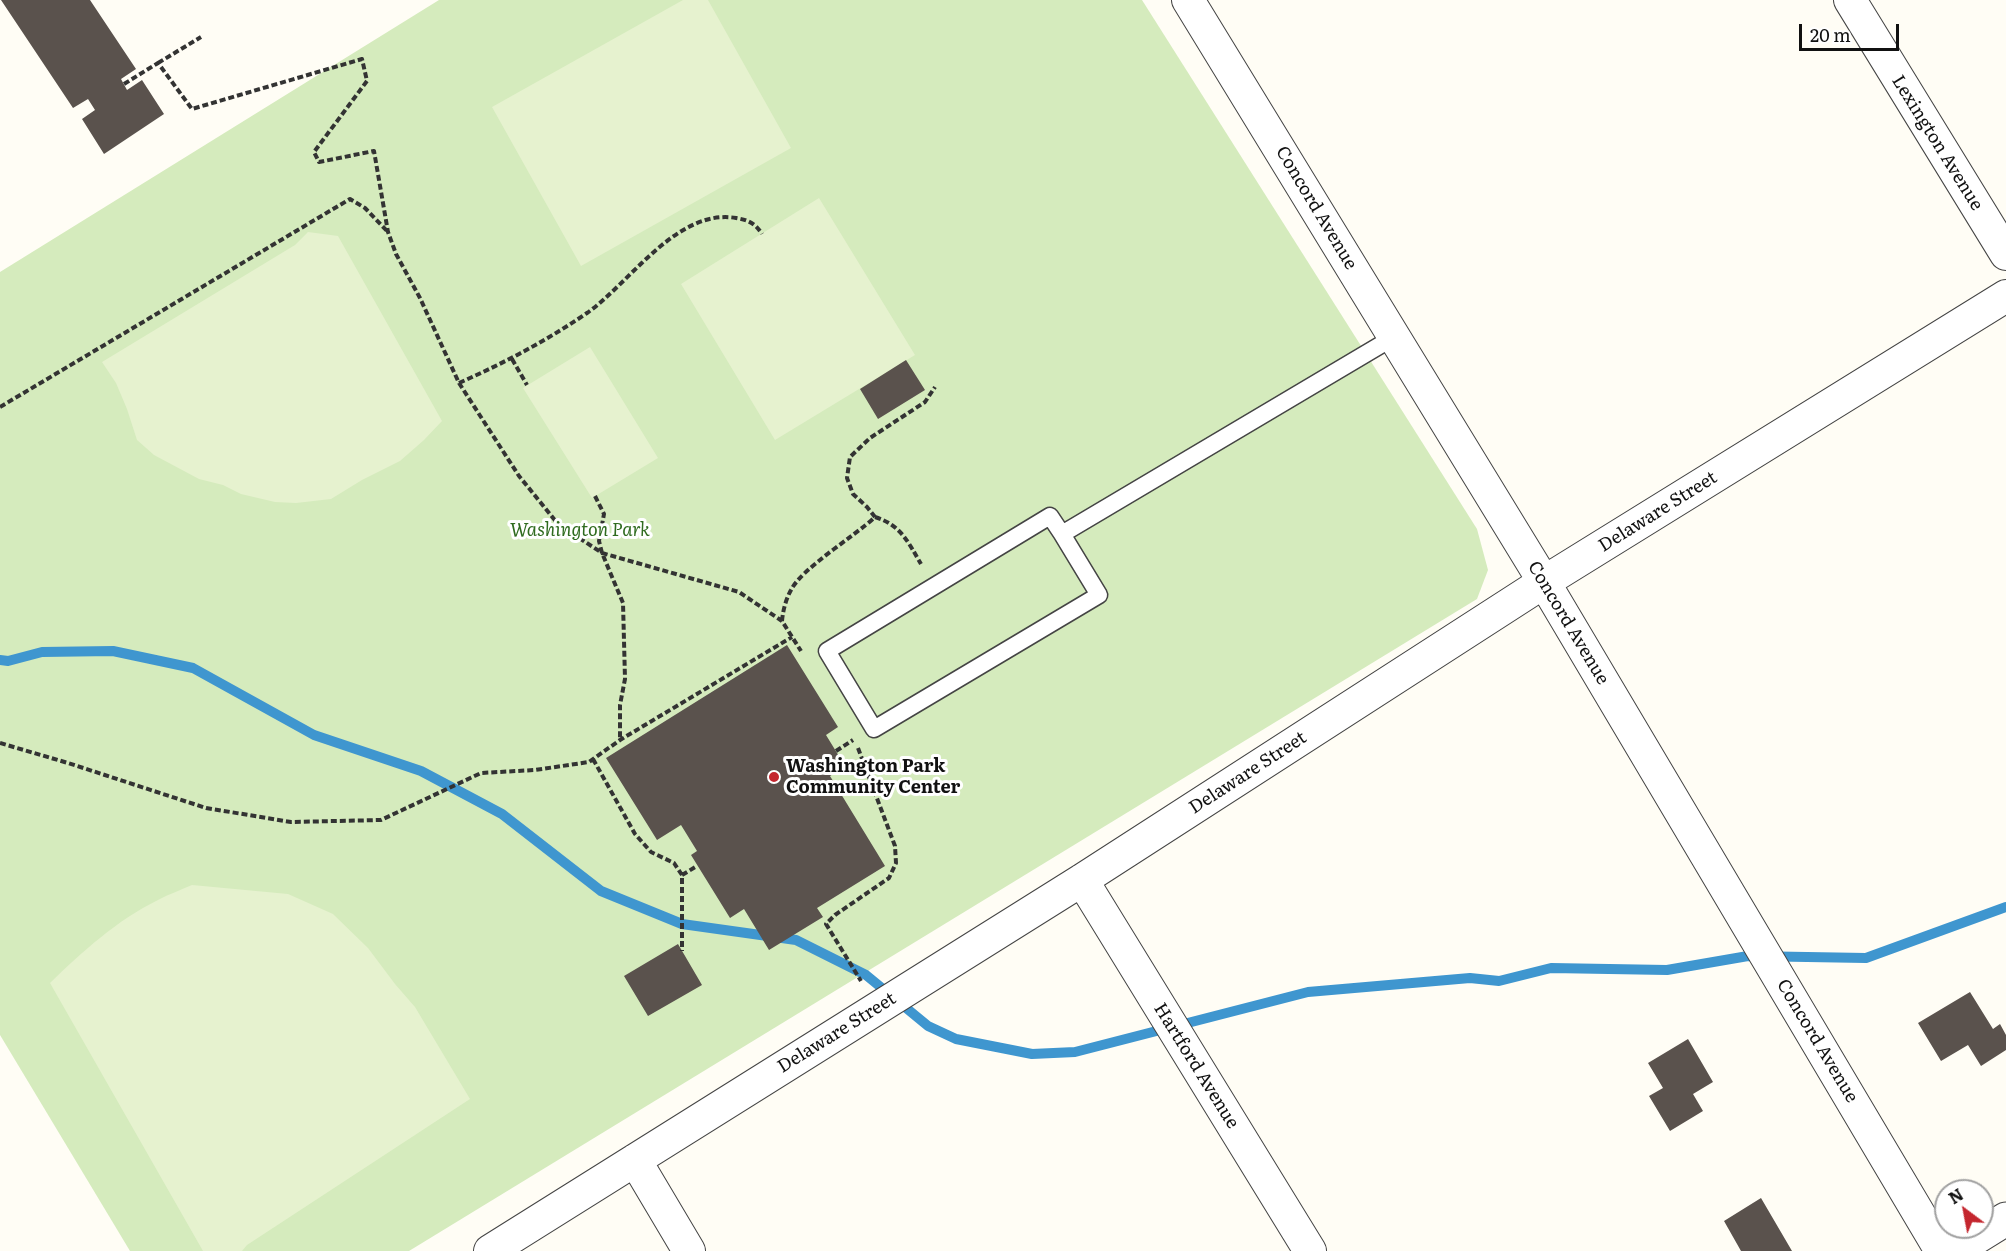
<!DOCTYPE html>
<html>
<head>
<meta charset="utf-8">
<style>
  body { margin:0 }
  #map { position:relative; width:2006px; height:1251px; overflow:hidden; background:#fffdf5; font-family:Literata,serif }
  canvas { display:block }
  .north { position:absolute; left:1934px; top:1179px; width:60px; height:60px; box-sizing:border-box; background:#fff; border:2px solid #a0a0a0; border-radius:50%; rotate:328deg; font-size:16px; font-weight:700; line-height:24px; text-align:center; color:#111 }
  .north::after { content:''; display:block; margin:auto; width:21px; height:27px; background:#c4262e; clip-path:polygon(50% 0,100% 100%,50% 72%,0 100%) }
  .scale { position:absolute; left:1799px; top:24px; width:100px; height:27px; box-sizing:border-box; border:3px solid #111; border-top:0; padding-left:8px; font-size:18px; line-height:21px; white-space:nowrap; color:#111; -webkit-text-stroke:4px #fff; paint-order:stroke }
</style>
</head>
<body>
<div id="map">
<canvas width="2006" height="1251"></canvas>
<div class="north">N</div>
<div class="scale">20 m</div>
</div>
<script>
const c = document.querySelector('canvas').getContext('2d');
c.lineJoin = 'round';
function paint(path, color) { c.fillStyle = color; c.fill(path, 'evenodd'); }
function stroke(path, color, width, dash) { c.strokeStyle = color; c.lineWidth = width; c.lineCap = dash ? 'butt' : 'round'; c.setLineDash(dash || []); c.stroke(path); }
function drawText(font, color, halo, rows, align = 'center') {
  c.font = font + ' Literata,serif'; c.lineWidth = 6; c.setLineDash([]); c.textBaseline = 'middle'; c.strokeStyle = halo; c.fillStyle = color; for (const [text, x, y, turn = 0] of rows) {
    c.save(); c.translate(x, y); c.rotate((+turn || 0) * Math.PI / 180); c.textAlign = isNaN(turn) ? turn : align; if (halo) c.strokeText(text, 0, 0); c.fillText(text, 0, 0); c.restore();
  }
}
paint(new Path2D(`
  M439 0H1142L1477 529 1488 570 1477 599 409 1251H130L0 1035V272Z`), '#d5ebbd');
paint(new Path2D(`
  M683 0H708L791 148 581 266 492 107Z
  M819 198 915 355 775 440 681 284Z
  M308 232 338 236 442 421 424 440 400 461 362 480 331 499 296 503 275 502 241 494 223 485 199 479 154 455 137 440 127 409 116 383 102 362 295 245Z
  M590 347 658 458 592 498 523 388Z
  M192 885 288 894 333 914 368 948 395 984 415 1007 470 1099 247 1245 242 1251H203L50 983C82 952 117 920 158 900 169 894 181 890 192 885Z`), '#e6f2cf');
stroke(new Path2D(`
  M0 660 8 661 42 652 113 651 193 668 314 735 421 771 502 814 601 891 682 924 796 940 866 975 928 1026 956 1039 1032 1054 1075 1052 1308 992 1470 978 1499 981 1551 968 1667 970 1748 956 1866 958 2006 907`), '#3f96cf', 10);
paint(new Path2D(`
  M1 0H90L136 69 121 79 127 90 142 80 164 114 104 154 82 119 95 110 88 99 73 108Z
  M906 360 925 390 878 419 860 389Z
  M787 645 838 727 826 735 845 766 830 776 885 866 817 908 823 917 769 950 744 909 730 918 691 855 697 851 681 825 657 840 606 758Z
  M678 944 702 985 648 1016 624 976Z
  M1970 992 1993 1029 2000 1024 2006 1035V1050L1981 1066 1968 1045 1941 1061 1918 1023Z
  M1688 1039 1713 1082 1693 1094 1703 1111 1670 1131 1649 1096 1663 1088 1648 1063Z
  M1761 1198 1792 1251H1741L1724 1221Z`), '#5a524d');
const service = new Path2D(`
  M1062 534 1050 516 827 651 874 729 1099 595 1062 534 1394 337`);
const minor = new Path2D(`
  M1188 0 1544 582 1941 1251
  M1850 0 2006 254
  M1082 880 1310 1251
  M635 1160 689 1251
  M490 1251 1082 880 1544 582 2006 296`);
const tertiary = new Path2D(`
  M1954 1251 2006 1219`);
stroke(service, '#444', 19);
stroke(minor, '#444', 34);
stroke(tertiary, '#444', 35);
stroke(new Path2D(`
  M158 63 201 37
  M124 84 158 63 192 109 362 59 367 81 314 152 319 162 374 151 388 232 396 254 420 298 459 383 519 476 558 524 602 553 739 592 782 621 801 651
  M512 359 527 385
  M459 383C504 363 546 341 587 313 630 283 677 208 736 218 748 220 755 223 762 234
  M0 407 350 199 365 208 388 232
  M595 496 604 514 599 541 602 553 623 603 625 679 620 705V739
  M875 517C901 525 908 542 921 564
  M782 621C783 610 786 599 791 590 802 568 855 536 875 517L867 507 853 494 847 478 850 457 870 438 925 402 935 387
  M0 743 68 763 206 808 291 822 381 820 481 773 535 770 589 762 620 740 792 637
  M858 748 895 846 896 863 889 878 835 915 826 924 861 981
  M836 751 853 740
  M593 759 635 834 651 852 674 863 682 875V951
  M682 875 697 866`), '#333', 4, [6, 3]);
stroke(service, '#fff', 16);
stroke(minor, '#fff', 32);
stroke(tertiary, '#fff', 33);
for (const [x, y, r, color] of [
  [774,777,6,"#c4262e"]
]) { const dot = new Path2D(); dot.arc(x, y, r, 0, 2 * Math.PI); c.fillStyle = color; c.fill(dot); stroke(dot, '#fff', 2); }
drawText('18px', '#111', '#fff', [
  ["Lexington Avenue",1937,143,58],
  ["Concord Avenue",1316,208,59],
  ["Delaware Street",1658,512,-32],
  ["Concord Avenue",1568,623,59],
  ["Delaware Street",1248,773,-33],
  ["Delaware Street",837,1033,-32],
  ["Concord Avenue",1817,1041,59],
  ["Hartford Avenue",1196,1066,58]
]);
drawText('italic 18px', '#2f6b1f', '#fff', [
  ["Washington Park",580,531]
]);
drawText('bold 18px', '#111', '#fff', [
  ["Washington Park",786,767],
  ["Community Center",786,788]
], 'left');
</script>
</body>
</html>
